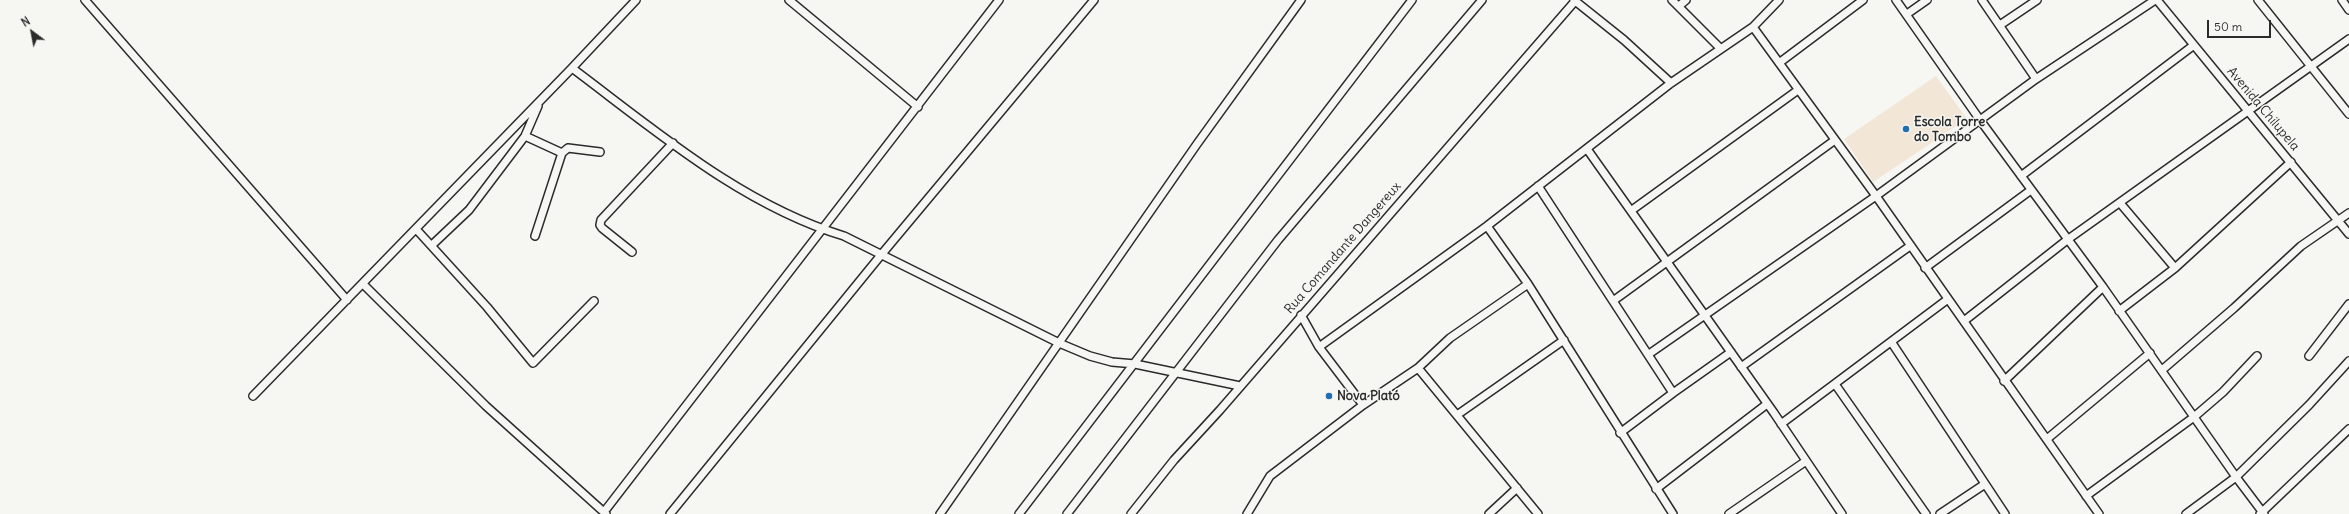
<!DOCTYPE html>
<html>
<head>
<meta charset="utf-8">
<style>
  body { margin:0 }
  #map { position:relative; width:2349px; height:514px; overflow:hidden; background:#f6f6f2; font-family:Delius,sans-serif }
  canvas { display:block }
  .north { position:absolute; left:12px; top:12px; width:40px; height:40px; -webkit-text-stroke:3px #f6f6f2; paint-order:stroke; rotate:328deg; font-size:11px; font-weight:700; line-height:16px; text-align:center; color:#2b2b2b }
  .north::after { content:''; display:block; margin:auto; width:14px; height:18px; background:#2b2b2b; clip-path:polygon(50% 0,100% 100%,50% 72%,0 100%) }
  .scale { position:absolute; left:2207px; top:20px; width:64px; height:18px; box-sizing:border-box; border:2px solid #2b2b2b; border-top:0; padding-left:5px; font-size:12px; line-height:14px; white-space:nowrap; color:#2b2b2b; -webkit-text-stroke:3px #f6f6f2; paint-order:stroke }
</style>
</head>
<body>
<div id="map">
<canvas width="2349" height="514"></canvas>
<div class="north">N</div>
<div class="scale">50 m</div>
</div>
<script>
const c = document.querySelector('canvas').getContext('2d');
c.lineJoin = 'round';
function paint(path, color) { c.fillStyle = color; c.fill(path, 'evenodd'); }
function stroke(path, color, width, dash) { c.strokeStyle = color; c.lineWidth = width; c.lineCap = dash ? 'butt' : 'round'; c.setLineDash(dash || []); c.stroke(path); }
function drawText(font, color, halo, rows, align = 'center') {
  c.font = font + ' Delius,sans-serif'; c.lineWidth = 3; c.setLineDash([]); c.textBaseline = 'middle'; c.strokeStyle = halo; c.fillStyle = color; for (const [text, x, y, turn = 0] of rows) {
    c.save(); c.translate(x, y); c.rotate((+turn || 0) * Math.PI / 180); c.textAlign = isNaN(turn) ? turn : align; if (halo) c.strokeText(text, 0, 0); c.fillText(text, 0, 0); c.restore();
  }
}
paint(new Path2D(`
  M1936 76 1967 119 1873 182 1844 139Z`), '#f2e6d7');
const street = new Path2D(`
  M85 0 347 300
  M636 0 572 68C656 131 742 205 844 236L1059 343 1090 356 1112 362 1135 364 1240 386
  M789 0 918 107
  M1574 0 1624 40 1671 83
  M1672 0 1720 48
  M1896 0 1980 120 2103 287 2236 477 2264 514
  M1982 0 2036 79
  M2157 0 2349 234
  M2258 0 2349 114
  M2342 0 2349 10
  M1679 6 1686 0
  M1907 14 1927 0
  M2000 25 2037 0
  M1753 27 1876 196 2099 514
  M1779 63 1863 0
  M525 136 562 153 535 236
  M1587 149 1774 413 1842 514
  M562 153 568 148 600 152
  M2021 176 2194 45
  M1538 186 1673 393 1620 433
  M2120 203 2175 268
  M1632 210 1798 90
  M1487 226 1528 284 1673 514
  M416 229 487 307 533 363 594 301
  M432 245 469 210 525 136 538 106
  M632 252 602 228 600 225 601 220 673 143
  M1925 268 2031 190
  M363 284 486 406 606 514
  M1613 301 1835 140
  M2119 311 2175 268 2291 162
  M1301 315 1319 347 1363 405
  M1964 321 2067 240 2349 39
  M1892 343 2005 514
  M1319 347 1487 226 1671 83 1753 27 1779 0
  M1649 354 1876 196 2036 79 2155 0
  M2309 356 2349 304
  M1741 367 1910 246
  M1418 368 1538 514
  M2162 370 2234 308 2301 246 2349 213
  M2004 381 2103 287
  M1835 384 1926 514
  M1673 393 1731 352
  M253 396 572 68
  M1457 415 1564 340
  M1781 424 1948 299
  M2047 439 2150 353
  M1656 489 1767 404
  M2086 496 2194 417 2223 392 2257 356
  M604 512 999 0
  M670 514 881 255 1094 0
  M940 514 1197 144 1301 0
  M1019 514 1412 0
  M1067 514 1278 240 1482 0
  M1131 514 1174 460 1220 410 1576 0
  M1247 514 1270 476 1363 405 1418 368 1450 338 1528 284
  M1489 514 1517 488
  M1729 514 1806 461
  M1940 514 1985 484
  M2186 514 2236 477 2309 405 2349 361
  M2260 514 2349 429`);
stroke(street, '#2b2b2b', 10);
stroke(street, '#f6f6f2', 7);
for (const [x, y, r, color] of [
  [1906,129,4,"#1f6fb2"],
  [1329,396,4,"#1f6fb2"]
]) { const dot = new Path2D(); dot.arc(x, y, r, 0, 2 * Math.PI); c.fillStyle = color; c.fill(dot); stroke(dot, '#f6f6f2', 1.5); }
drawText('13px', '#2b2b2b', '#f6f6f2', [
  ["Avenida Chilupela",2263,109,50],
  ["Rua Comandante Dangereux",1343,248,-49]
]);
drawText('bold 13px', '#2b2b2b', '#f6f6f2', [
  ["Escola Torre",1914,122],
  ["do Tombo",1914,137],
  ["Nova Plató",1337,396]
], 'left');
</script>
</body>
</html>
